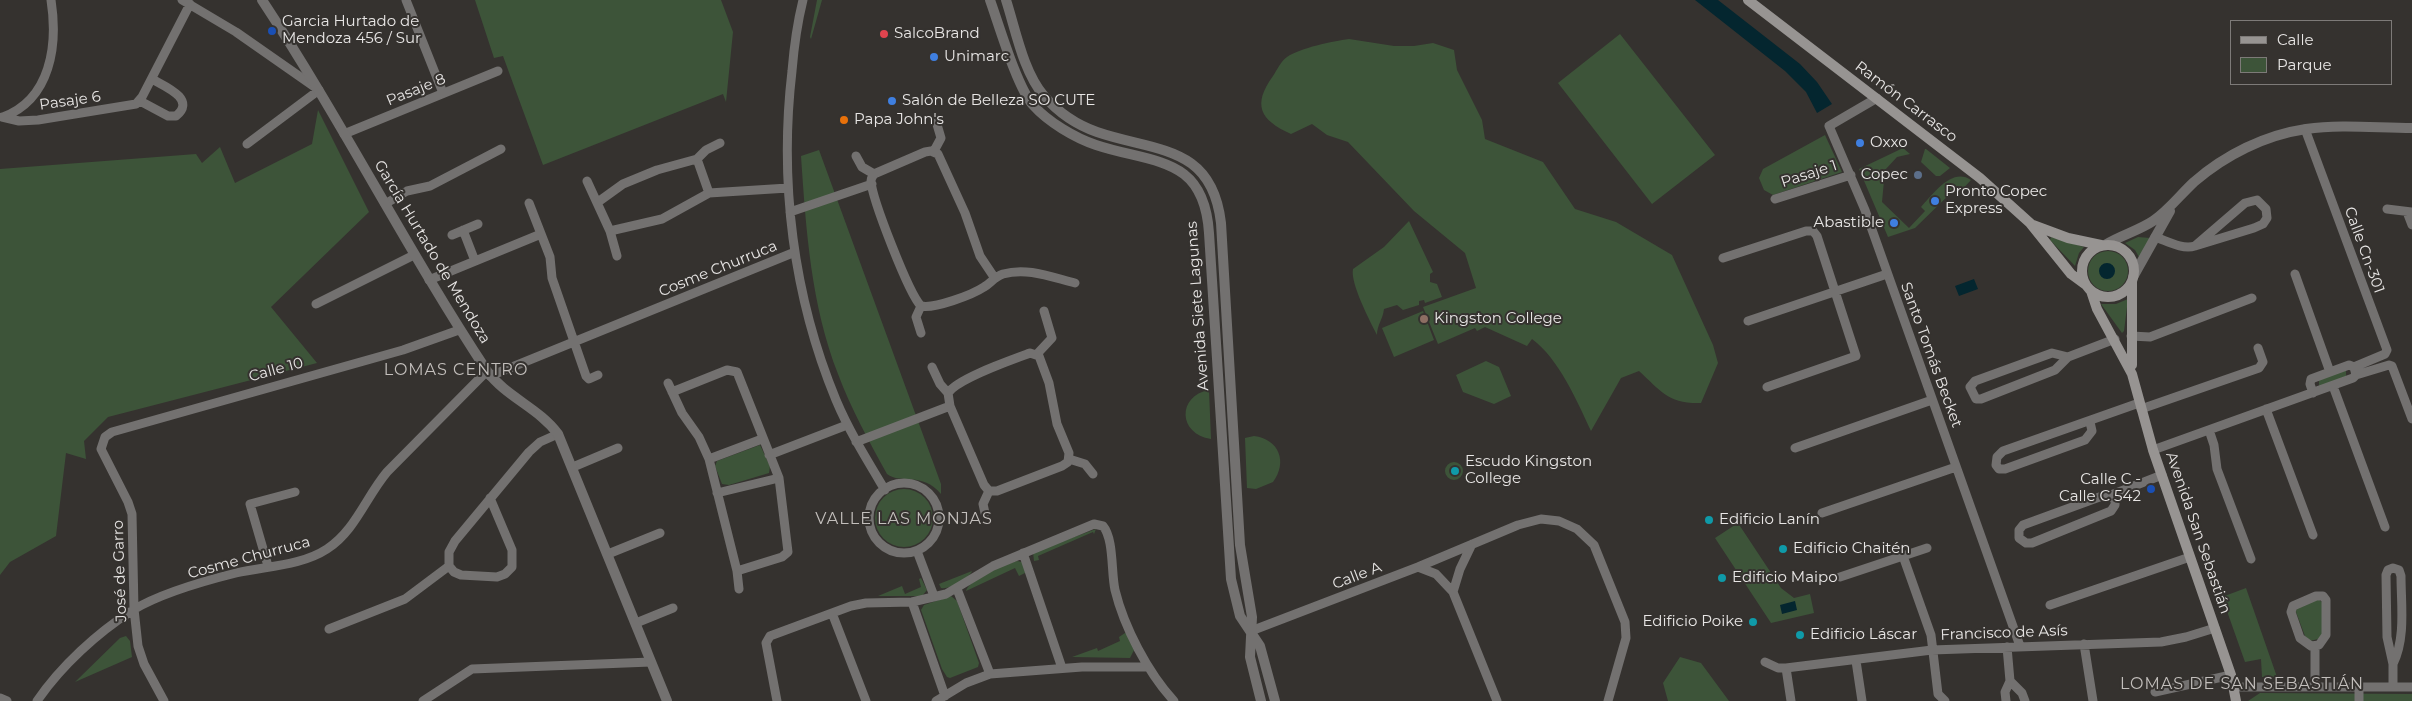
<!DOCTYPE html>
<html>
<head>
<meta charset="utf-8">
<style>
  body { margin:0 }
  #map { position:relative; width:2412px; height:701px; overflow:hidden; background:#35322f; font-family:Montserrat,sans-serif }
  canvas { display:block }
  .legend { position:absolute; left:2230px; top:20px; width:162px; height:65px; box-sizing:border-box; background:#35322f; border:1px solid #7d7a78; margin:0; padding:6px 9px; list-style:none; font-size:15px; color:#e8e6e5 }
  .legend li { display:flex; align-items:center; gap:10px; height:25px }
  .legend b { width:25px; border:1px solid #7d7a78 }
</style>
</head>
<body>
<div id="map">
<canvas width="2412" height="701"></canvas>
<ul class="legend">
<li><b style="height:6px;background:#979492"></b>Calle</li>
<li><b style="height:14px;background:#3d5439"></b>Parque</li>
</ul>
</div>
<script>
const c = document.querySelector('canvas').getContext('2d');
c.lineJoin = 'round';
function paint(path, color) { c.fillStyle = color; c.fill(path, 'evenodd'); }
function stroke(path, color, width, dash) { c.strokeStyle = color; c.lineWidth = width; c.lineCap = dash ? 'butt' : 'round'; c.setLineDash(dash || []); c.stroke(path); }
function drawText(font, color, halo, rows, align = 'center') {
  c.font = font + ' Montserrat,sans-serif'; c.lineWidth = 4; c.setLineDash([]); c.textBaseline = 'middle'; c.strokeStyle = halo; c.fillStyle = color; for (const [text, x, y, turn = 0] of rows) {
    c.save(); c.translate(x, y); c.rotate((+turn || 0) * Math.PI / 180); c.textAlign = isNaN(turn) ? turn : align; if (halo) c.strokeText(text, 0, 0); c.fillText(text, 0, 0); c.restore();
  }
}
paint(new Path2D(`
  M475 0H721L733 32 726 102 723 94 543 165 503 56 494 58Z
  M817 0H822L811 39 810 37Z
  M1620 34 1715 155 1652 204 1558 83Z
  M1349 39 1394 46H1414L1433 43 1454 50 1457 70 1482 120 1485 139 1543 162 1575 209 1616 222 1672 255 1713 345 1718 363 1701 403C1668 404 1661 391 1639 371L1621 378 1591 431C1577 401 1559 359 1532 339L1527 346 1485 327 1477 331 1475 328 1438 344 1423 307 1476 288 1465 253 1414 211 1348 142 1327 135 1312 124 1291 134C1260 120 1252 105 1273 76 1277 70 1281 61 1287 57 1300 48 1333 41 1349 39Z
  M318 110 369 212 271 307 317 363 108 417 84 441 86 459 66 453 56 536 10 562 0 575V169L196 154 202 163 220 147 235 183 312 144Z
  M1825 135 1842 172 1773 195 1764 190 1759 178 1763 169Z
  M1903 148 1910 154 1897 157 1885 170 1882 202 1909 228 1925 211 1921 207C1933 194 1952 167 1971 180L1958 194 1953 191 1915 228 1888 237 1859 169Z
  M1925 149H1926L1950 168 1940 176H1936L1921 162Z
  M819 150 941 484V494C922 471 901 485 887 474 869 441 851 409 838 374 811 305 806 230 801 156Z
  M1409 221 1433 272 1430 274V282L1437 284 1442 297 1425 303 1424 300 1419 301V305L1403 310 1397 305 1384 309C1383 319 1377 325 1377 335 1370 321 1350 283 1353 269L1384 247Z
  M2051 237 2084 247 2079 253 2075 266 2050 240Z
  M2138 237 2150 238 2140 259 2135 250 2125 243Z
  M2088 271a20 20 0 1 1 40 0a20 20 0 1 1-40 0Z
  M2128 299 2124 331 2122 333 2101 304H2116Z
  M1423 311 1434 340 1394 357 1382 328Z
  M1486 361 1499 367 1511 396 1494 404 1463 392 1456 375Z
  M2346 369V377L2319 387V379Z
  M1209 390 1211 439C1178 434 1177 396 1209 390Z
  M1254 436C1279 439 1288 462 1273 482L1256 489 1247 488 1245 438Z
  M760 445 770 466 769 473 729 485 722 484 715 466 717 461Z
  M1445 471a9 9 0 1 1 18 0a9 9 0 1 1-18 0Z
  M875 518a29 29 0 1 1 58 0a29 29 0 1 1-58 0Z
  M1738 523 1781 588 1794 598 1810 594 1814 613 1771 623 1715 538Z
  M1096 529 1094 534 1093 532 1038 556 1039 560 1034 561 1033 552Z
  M1017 561 1022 562 1027 572 1019 576 1015 568 966 591C969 579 1005 564 1017 561Z
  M972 571C969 579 949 590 941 588L939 584Z
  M921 578 927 590 922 596H878L902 586 905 594 921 587 919 579Z
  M2246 588 2277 677H2262L2261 659 2245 662 2222 597Z
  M951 596 957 601 979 663 978 667 950 678 947 677 942 669 921 610 924 605Z
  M2318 599 2323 603 2322 638 2310 641 2305 636 2296 612 2297 607Z
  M1125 633 1128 634 1134 650 1130 658 1072 657 1097 648 1098 651 1120 641 1119 637Z
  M126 636 130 641 132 657 75 682 120 638Z
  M1680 657 1701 663 1729 701H1668L1663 683Z
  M2260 693 2412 694V701H2248Z`), '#3d5439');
paint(new Path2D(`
  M1695 0H1718L1800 64 1817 82 1832 104 1817 113 1806 92 1785 71Z
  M2099 271a8 8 0 1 1 16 0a8 8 0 1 1-16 0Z
  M1974 279 1978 289 1959 296 1955 286Z
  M1795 601 1797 610 1782 614 1780 605Z`), '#04262f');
stroke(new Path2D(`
  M182 0 236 32 319 90 247 144
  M406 0 443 93
  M803 0C797 24 794 47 792 71 779 182 793 296 836 400 849 431 867 460 885 490
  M1877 98 1829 126 1865 210 2020 646
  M140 101 168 116H176C197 99 164 86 152 79
  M2 117 19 121 38 120 136 104 142 97 190 4
  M3 117C51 99 58 45 51 0
  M2305 129 2387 350 2385 354 2354 367
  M344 134 498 71
  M934 151 941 138 936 121
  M856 156 862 167 874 174
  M697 159 709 193
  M587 181 610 231 617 256
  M1775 199 1851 175
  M598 202 623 184 657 170 697 159 706 150 720 143
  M529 203 550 257 552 278 586 376 589 379 598 375
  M385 204 407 191 430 186 501 149
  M2387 209 2412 212
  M790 212 872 184
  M2407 212 2412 225
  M463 230 475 261
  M610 231 662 219 709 193 788 188
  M452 235 478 224
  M2155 237C2167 241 2182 250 2195 246L2254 228 2263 224 2267 218 2266 209 2257 200 2245 203 2195 246
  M1723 258 1806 231H1813L1817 236 1856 356 1767 387
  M2295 274 2330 372
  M994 277 980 256 965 213 938 154 931 151 925 152 874 174C872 177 871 178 871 181 872 199 909 294 921 306 934 309 972 295 984 287 991 283 994 277 1003 274 1027 267 1051 277 1075 283
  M429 280 541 234
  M316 304 414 255
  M1748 321 1887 274
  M921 333 916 317 921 306
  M2131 336 2150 337 2252 298
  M1030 353 1039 356 1049 383 1057 424 1069 453 1068 462 1062 466 997 491H989L984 485 950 406 948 393C958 378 1012 360 1030 353Z
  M1037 354 1052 338 1044 311
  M2068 357 2052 353 1975 381 1970 387 1976 399H1981L2055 370 2068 357 2115 339
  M932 367 940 384 948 393
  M2356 375 2389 365 2392 366 2412 419
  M490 376 795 252
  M668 383 682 413 699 437 709 459 737 571 739 589
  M2333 386 2385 527
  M672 392 727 370 737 372 779 478 788 552 782 557 737 571
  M2141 409 2259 368 2263 362 2258 348
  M2266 409 2313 535
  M2090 422 2092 431 2085 440 2005 469H1999L1996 465 1997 457 2003 451 2139 403
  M2209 430 2214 445 2217 469 2251 559
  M856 442 950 406
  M1795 448 1932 400
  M2153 450 2353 378 2356 375 2354 367 2349 365 2311 379 2310 384 2313 393
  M769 455 847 425
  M709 459 762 439
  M1069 459 1085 464 1093 474
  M573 467 618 448
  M869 518a35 35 0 1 1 70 0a35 35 0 1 1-70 0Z
  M717 493 779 478
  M2105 495 2115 499V505L2111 511 2032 543H2026L2019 538V530L2023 525Z
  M2111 495 2162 475
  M490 498 512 550V567L505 574 497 577 461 575 454 572 449 566V552L455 541 529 452 540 442 558 434
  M985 513 983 504 989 491
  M1822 513 1956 467
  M917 551 934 596
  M1023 553 1062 668
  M608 554 660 533
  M1903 556 1931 635 1938 694 1945 701
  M268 566 250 504 295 492
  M1418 567 1436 574 1453 592 1497 701
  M1840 577 1927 548
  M957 589 990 674
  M1453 592 1460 569 1472 544
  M2316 596H2323L2326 600V635L2319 645 2311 646 2300 638 2291 612 2293 606Z
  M912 602 945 696
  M2050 605 2190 557
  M832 613 866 701
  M636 623 673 608
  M329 629 405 599 449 566
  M1251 631 1418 567 1518 525 1541 519 1559 521 1577 529 1594 545 1625 622 1626 638 1608 701
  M2084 644 2093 701
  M2315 646V687
  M1856 661 1862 701
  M1765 662 1778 668H1786L1932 650 2161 642 2186 637 2215 628
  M2393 664C2406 638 2401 604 2401 576L2399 570 2393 568 2388 570 2386 575 2387 637 2393 664V687
  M1786 668 1791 701
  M2010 681 2022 693 2025 701
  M2234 687H2412
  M2155 692 2231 675
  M0 698 7 701
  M37 701C61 666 97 633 133 610 161 593 204 581 236 573 266 566 301 566 327 549 355 531 366 497 387 472L487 371
  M164 701 144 664 138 646 134 609 132 514 128 502 101 449 105 437 112 432 403 350 459 330
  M423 701 472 669 651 662
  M777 701 766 643 770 636 851 606 866 603 912 602 946 594 993 566 1094 524 1103 526C1114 539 1111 572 1115 590 1124 627 1148 673 1174 701
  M936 701 966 683 990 674 1082 667H1148
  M2006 701 2005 692 2010 681 2007 647
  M2359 701V687`), '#737170', 9);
stroke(new Path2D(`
  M262 0C342 121 407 250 487 371 506 397 539 408 558 434L667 701
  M990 0C999 25 1017 87 1033 105 1048 122 1075 138 1096 145 1153 164 1204 155 1209 233L1231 579 1240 616 1260 646 1275 701
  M1006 0C1016 31 1023 71 1044 96 1058 112 1077 125 1097 132 1155 152 1212 144 1221 223L1240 545 1252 617 1250 657 1261 701
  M2105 245C2121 235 2138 231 2153 221 2169 210 2180 195 2194 182 2225 155 2265 135 2306 129 2341 124 2377 128 2412 128
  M2133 277 2170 211`), '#737170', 10);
stroke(new Path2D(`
  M1748 0 1980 178 2030 223 2071 274 2086 285
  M2033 225 2068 238 2101 245
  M2082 271a26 26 0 1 1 52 0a26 26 0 1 1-52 0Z
  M2091 291 2097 309 2132 374 2153 450 2231 675 2236 701
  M2132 365V282`), '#979492', 10);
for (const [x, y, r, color] of [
  [272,31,5,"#1a4fb4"],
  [884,34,5,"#e0444e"],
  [934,57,5,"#3f7fe0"],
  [892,101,5,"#3f7fe0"],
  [844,120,5,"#e8710a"],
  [1860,143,5,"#3f7fe0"],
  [1918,175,5,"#5c6f8a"],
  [1935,201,5,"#3f7fe0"],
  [1894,223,5,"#3f7fe0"],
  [1424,319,5,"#8d6e63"],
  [1455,471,5,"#0f9aa8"],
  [2151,489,5,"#1a4fb4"],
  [1709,520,5,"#0f9aa8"],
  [1783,549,5,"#0f9aa8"],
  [1722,578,5,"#0f9aa8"],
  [1753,622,5,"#0f9aa8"],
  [1800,635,5,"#0f9aa8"]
]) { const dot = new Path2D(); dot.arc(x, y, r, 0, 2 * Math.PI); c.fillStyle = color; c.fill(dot); stroke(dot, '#35322f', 2); }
drawText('15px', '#e8e6e5', '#35322f', [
  ["Garcia Hurtado de",282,22],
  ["Mendoza 456 / Sur",282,39],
  ["SalcoBrand",894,34],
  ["Unimarc",944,57],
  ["Salón de Belleza SO CUTE",902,101],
  ["Papa John's",854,120],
  ["Oxxo",1870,143],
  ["Copec",1908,175,"right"],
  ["Pronto Copec",1945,192],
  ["Express",1945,209],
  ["Abastible",1884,223,"right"],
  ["Kingston College",1434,319],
  ["Escudo Kingston",1465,462],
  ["College",1465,479],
  ["Calle C -",2141,480,"right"],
  ["Calle C 542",2141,497,"right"],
  ["Edificio Lanín",1719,520],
  ["Edificio Chaitén",1793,549],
  ["Edificio Maipo",1732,578],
  ["Edificio Poike",1743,622,"right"],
  ["Edificio Láscar",1810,635]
], 'left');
drawText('15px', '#e8e6e5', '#35322f', [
  ["Pasaje 8",416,90,-22],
  ["Pasaje 6",70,101,-8],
  ["Ramón Carrasco",1906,102,37],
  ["Pasaje 1",1809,174,-18],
  ["Calle Cn-301",2364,250,70],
  ["García Hurtado de Mendoza",432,252,59],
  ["Cosme Churruca",718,269,-22],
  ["Avenida Siete Lagunas",1198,306,-94],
  ["Santo Tomás Becket",1931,355,70],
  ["Calle 10",276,370,-15],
  ["Avenida San Sebastián",2198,533,71],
  ["Cosme Churruca",249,558,-15],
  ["José de Garro",120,571,-92],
  ["Calle A",1357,576,-21],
  ["Francisco de Asís",2004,633,-2]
]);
c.letterSpacing = '1px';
drawText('16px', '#c3bfbc', '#35322f', [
  ["LOMAS CENTRO",456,370],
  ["VALLE LAS MONJAS",904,519],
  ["LOMAS DE SAN SEBASTIÁN",2242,684]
]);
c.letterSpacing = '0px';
</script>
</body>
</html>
